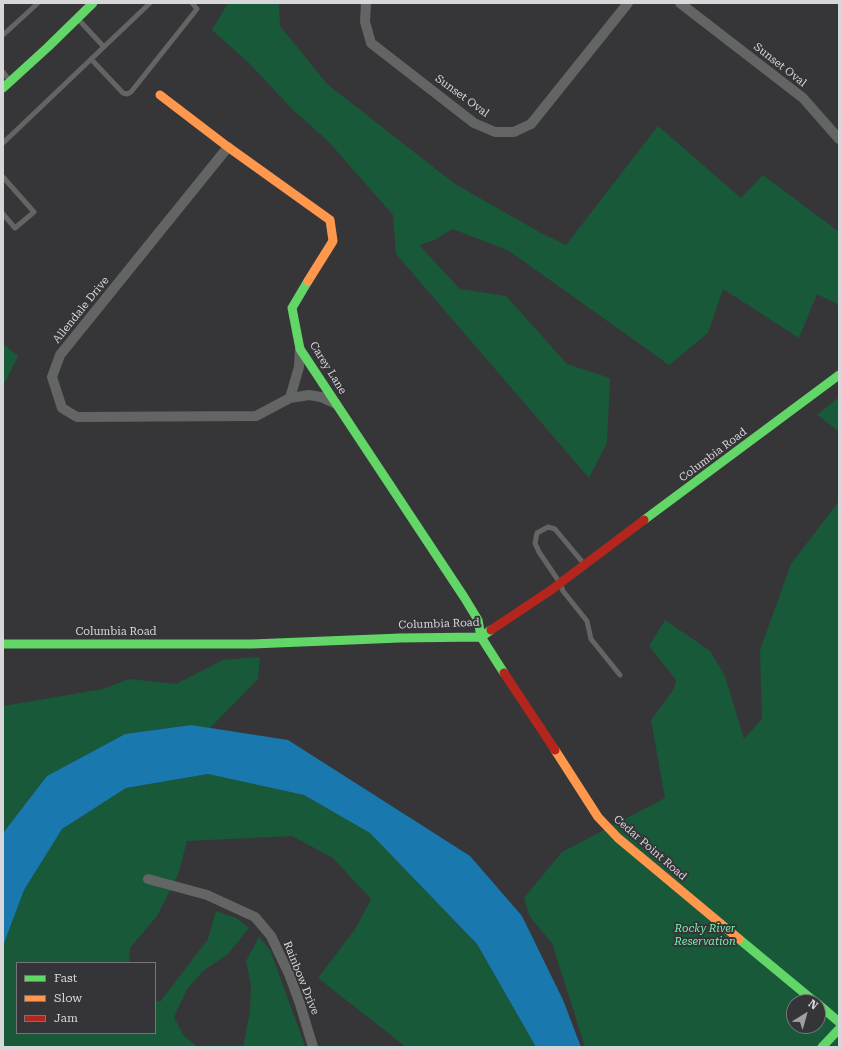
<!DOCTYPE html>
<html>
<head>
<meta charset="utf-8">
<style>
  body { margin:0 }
  #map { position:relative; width:842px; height:1050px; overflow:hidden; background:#363638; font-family:"Roboto Serif",serif }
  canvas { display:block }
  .frame { position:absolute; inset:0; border:4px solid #d7d7da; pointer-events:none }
  .legend { position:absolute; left:16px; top:962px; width:140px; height:72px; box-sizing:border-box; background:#353539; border:1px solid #767679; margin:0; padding:5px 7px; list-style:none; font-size:12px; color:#d7d7da }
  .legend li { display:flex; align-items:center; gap:8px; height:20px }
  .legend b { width:20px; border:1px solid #767679 }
  .north { position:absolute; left:786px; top:994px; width:40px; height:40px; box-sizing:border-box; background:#353539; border:1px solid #767679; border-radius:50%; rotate:37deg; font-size:11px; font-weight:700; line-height:16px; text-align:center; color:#d7d7da }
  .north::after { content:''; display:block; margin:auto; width:14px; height:18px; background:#9f9fa1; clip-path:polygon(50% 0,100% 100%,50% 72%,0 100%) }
</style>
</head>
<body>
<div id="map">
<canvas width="842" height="1050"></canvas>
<div class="frame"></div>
<ul class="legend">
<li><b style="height:5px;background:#63d668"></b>Fast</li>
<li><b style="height:5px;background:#ff974d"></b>Slow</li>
<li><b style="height:5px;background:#b3261e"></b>Jam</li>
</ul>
<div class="north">N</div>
</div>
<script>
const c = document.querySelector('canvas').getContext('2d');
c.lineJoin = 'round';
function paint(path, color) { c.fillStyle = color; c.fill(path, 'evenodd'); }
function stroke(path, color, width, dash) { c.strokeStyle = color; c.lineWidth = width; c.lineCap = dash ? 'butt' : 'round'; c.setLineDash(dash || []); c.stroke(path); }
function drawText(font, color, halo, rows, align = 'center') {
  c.font = font + ' "Roboto Serif",serif'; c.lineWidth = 4; c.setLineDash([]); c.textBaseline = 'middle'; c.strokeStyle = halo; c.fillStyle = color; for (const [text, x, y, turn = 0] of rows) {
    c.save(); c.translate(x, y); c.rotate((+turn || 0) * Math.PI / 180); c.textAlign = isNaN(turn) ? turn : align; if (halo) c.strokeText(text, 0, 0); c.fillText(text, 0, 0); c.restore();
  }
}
paint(new Path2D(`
  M228 3H279L280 26 327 84 455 184 541 233 566 245 658 126 741 198 763 175 839 232V305L817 294 799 338 723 289 708 333 669 365 509 251 453 229 434 240 419 245 460 289 506 296 567 364 610 378 607 443 589 478 396 254 393 215 328 141 291 108 250 64 212 30Z
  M3 344 18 356 3 386Z
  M839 397V431L817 415Z
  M839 501V1047H585L552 943 530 917 524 898 562 852 665 798 651 720 674 689 676 680 649 646 665 620 710 651 725 676 744 739 762 719 760 650 791 564ZM794 1002H818V1026H794Z
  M260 657 258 679 210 728 191 725 125 734 47 776 3 833V706L103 689 129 679 176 684 223 660Z
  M208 774 304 795 370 833 477 944 536 1047H406L318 978 356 928 371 899 333 858 292 836 187 841 178 875 157 916 130 948 129 963H17V1033H155V1000L160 1002 208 939 216 911 236 918 249 928 228 954 203 971 187 989 174 1017 183 1035 198 1047H3V946L24 890 62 829 126 788Z
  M259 937 270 950 304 1043V1047H243L250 1012 251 985 246 961Z`), '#185939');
paint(new Path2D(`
  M191 725 288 740 470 856 522 916 563 1000 581 1047H536L477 944 370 833 304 795 208 774 126 788 62 829 24 890 3 946V833L47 776 125 734Z`), '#1979ae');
stroke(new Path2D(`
  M78 19 104 47
  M3 35 38 3
  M91 59 123 93 127 94 131 92 197 9 192 3
  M3 72 10 81
  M3 143 150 3
  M3 177 34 212 15 228 3 214
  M584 564 555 529 548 527 537 533 535 543 539 552 560 583 563 591 587 621 591 639 620 675`), '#636464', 5);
stroke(new Path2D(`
  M366 3 365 22 371 43 474 123 495 132H514L531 124 628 3
  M680 3 803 98 839 139
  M228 147 60 355 52 377 62 408 77 417 256 416 290 398 309 395 321 397 336 404
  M290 398 299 367 300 349
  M148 879 207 895 255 917 271 936 289 974 300 1004 313 1047`), '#636464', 10);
stroke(new Path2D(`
  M3 88 48 47 93 3
  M308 281 292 308 300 349 464 597 478 620 481 637 504 673
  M644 520 839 375
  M3 644H252L400 638 481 637 491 630
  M739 939 815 1002
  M818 1004 839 1022
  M822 1047 839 1029`), '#63d668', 9);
stroke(new Path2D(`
  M160 95 228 147 330 220 333 241 308 281
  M555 750 598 817 618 838 739 939`), '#ff974d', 9);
stroke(new Path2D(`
  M491 630 551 590 644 520
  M504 673 555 750`), '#b3261e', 9);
drawText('11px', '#d7d7da', '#353539', [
  ["Sunset Oval",780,65,38],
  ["Sunset Oval",462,96,36],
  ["Allendale Drive",81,310,-51],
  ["Carey Lane",328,368,58],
  ["Columbia Road",713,455,-37],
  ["Columbia Road",439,624,-2],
  ["Columbia Road",116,632],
  ["Cedar Point Road",650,848,41],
  ["Rainbow Drive",301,978,68]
]);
drawText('italic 11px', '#70f2a9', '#353539', [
  ["Rocky River",705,929],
  ["Reservation",705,942]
]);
</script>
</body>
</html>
